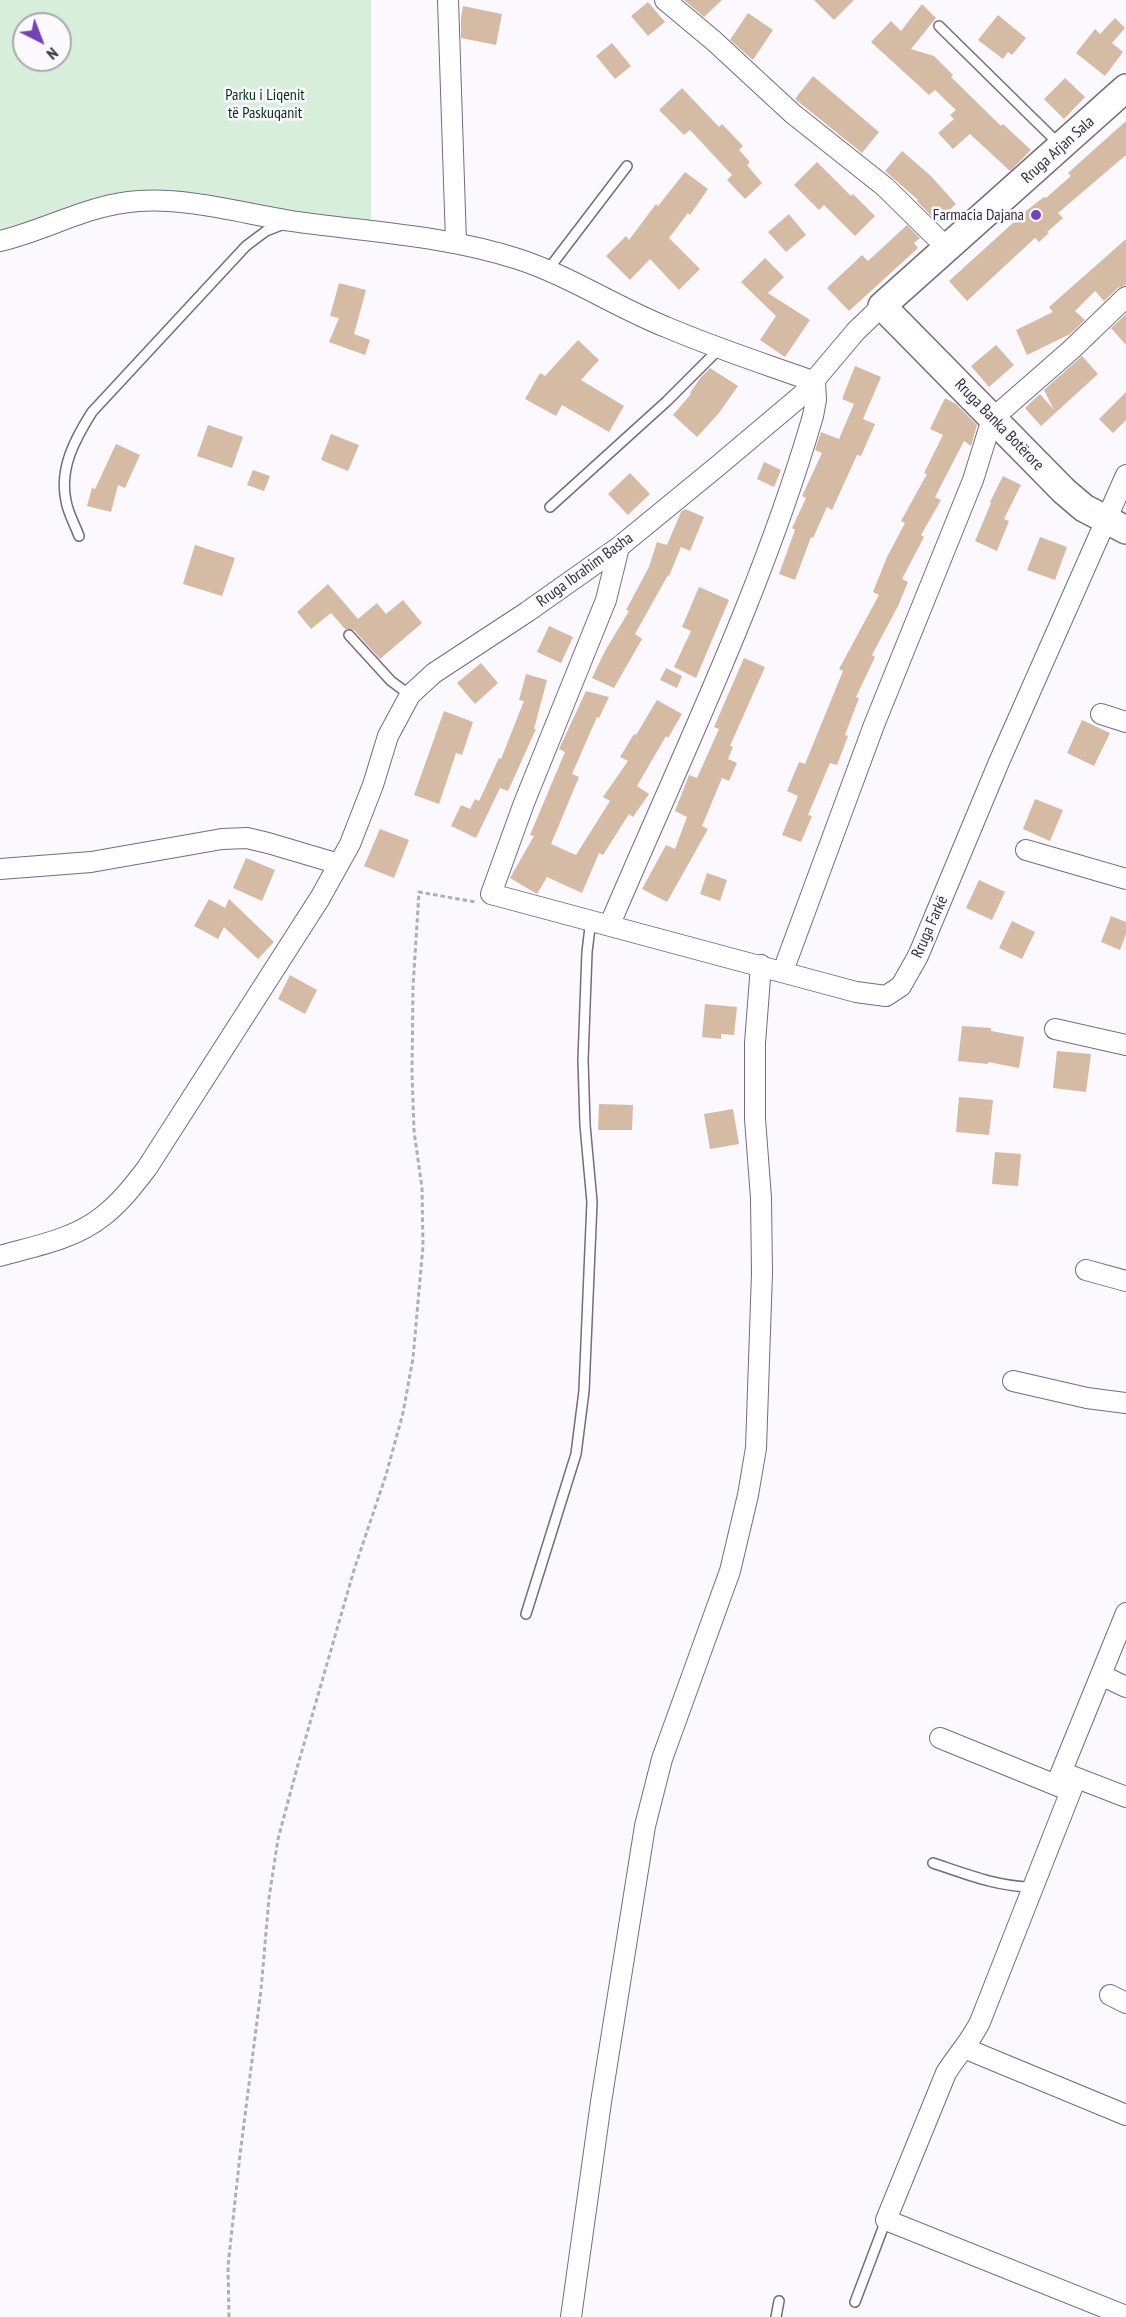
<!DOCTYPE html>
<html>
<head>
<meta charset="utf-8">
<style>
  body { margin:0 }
  #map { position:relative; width:1126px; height:2317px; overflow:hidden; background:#fbf9fe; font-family:"PT Sans Narrow",sans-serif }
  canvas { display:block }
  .north { position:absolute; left:12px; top:12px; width:60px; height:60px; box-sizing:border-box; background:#fbf9fe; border:2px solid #aba8ae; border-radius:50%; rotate:138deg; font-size:16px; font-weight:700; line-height:24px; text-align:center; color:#322e37 }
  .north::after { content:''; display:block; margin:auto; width:21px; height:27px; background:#7142ba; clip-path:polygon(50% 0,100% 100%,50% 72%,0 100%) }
</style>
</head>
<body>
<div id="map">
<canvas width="1126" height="2317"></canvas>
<div class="north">N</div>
</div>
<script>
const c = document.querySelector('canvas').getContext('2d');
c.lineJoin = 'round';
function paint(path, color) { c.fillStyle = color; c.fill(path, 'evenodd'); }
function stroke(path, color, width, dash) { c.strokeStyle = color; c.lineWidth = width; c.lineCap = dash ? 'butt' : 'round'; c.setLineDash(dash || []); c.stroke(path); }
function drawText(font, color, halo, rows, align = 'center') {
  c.font = font + ' "PT Sans Narrow",sans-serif'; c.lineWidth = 5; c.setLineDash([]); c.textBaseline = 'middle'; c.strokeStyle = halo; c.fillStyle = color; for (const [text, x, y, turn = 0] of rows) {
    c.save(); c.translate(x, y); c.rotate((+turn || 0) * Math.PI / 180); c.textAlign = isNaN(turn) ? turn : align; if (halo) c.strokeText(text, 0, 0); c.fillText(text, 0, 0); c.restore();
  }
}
paint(new Path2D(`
  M0 0H371V227L180 196 0 235ZM24 24H60V60H24Z`), '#d7eeda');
paint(new Path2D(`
  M684 0H722L704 17Z
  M814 0H854L834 20Z
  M648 2 665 22 648 36 631 16Z
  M922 4 936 18 911 49 934 56 953 75 951 77 1001 126 1003 124 1031 150 1010 171 970 134 953 149 938 133 954 119 950 115 956 110 935 90 929 95 871 42 891 21 901 31Z
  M463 6 502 14 496 45 461 38V18Z
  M748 13 773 30 753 60 730 40Z
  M998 15 1026 38 1012 55 1008 52 1003 59 978 40Z
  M1115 18 1125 28 1112 43 1123 52 1105 76 1076 53 1095 29 1100 34Z
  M612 43 631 66 615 79 596 56Z
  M813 76 879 132 862 153 795 99Z
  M1065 78 1085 97 1064 119 1044 99Z
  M682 88 719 127 722 124 743 146 739 150 750 162 747 165 762 183 745 199 727 180 732 175 690 130 684 135 659 110Z
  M1126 121V155L1058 213 1063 218 1047 232 1049 233 1039 242 1035 238 967 301 949 281 1026 211 1044 197 1046 198 1071 176 1068 173Z
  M902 151 931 176 956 204 937 222 917 201 918 200 885 171Z
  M817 162 851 196 853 194 875 216 855 236 824 205 819 210 794 185Z
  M685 172 708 189 690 215 688 213 669 238 700 269 679 290 650 259 630 280 606 256 626 236 629 240 656 204 658 206Z
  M789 214 806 235 786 252 768 232Z
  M907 225 920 238 914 243 918 248 849 311 827 288 862 255 868 261Z
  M1126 239V285L1118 288 1104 301 1095 291 1075 311 1085 320 1070 334 1027 355 1016 330 1053 312 1049 307Z
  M765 258 784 277 768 293 810 320 785 357 760 340 776 316 741 282Z
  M339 283 366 290 354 334 370 340 365 355 329 342 339 318 330 316Z
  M1126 314V345L1111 328Z
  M578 340 599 360 581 380 624 406 609 432 562 405 556 416 525 399 540 373 545 376Z
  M996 345 1014 365 989 387 971 366Z
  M1082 356 1098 374 1041 426 1025 408 1040 394 1054 410 1044 390Z
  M855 366 881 377 863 419 875 424 861 456 857 455 832 510 827 507 813 538 811 537 795 580 779 574 795 530 792 528 806 498 802 496 822 453 815 450 821 432 839 439 854 404 842 399Z
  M710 368 738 386 719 413 697 437 673 415 691 394 690 393 701 377Z
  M1126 392V420L1113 433 1099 419Z
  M945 398 956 404 977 425 971 446 964 441 935 497 941 500 921 535 924 537 902 579 908 582 898 606 872 655 875 657 856 697 859 698 845 735 848 736 837 765 830 763 808 815 812 816 801 842 782 835 798 796 787 791 799 762 805 764 843 671 839 669 879 595 873 592 887 557 905 523 901 521 927 474 924 473 943 435 930 429Z
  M208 425 243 437 232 468 197 456Z
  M331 434 359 445 348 471 321 460Z
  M116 444 140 455 125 488 118 485 111 512 87 506 92 488 95 489Z
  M764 462 781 470 774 487 757 479Z
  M253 470 270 476 264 491 247 485Z
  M630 473 650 494 628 515 608 494Z
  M1003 476 1021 485 1004 519 1009 521 997 551 975 541 991 503 990 502Z
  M685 509 704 517 690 551 681 547 669 576 668 575 635 634 642 639 614 688 592 678 605 651 629 611 626 610 649 567 657 542 667 545 681 512Z
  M1040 537 1067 547 1055 580 1027 570Z
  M195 545 235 558 222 596 183 584Z
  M328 584 358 619 377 603 386 614 403 600 422 623 380 659 354 630 345 629 331 613 311 629 297 612Z
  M699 587 729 600 696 678 674 667 691 631 682 627Z
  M549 626 573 637 561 663 537 652Z
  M744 658 765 667 730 746 733 747 728 759 737 763 729 781 722 778 702 826 708 829 667 902 642 889 666 845 675 849 687 817 675 811 689 775 697 778 719 729 714 727Z
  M481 663 498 683 475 704 457 683Z
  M666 668 682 676 677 688 660 680Z
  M526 674 547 680 534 729H536L508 791 500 788 476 838 451 826 461 805 470 809 475 799 479 801 499 758 501 759 524 701 519 700Z
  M586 691 609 697 599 718 597 717 572 774 579 777 551 844 576 855 610 801 603 797 628 761 620 757 634 734 636 735 657 700 682 714 668 738 666 736 637 786 649 794 633 817 629 814 603 855 599 853 582 893 547 877 537 894 510 878 534 836 530 835 565 752 559 749Z
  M444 711 473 722 462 755 456 753 439 804 414 795Z
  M1082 720 1110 733 1094 766 1067 753Z
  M1035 799 1063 810 1050 841 1023 829Z
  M380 829 409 840 394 878 364 866Z
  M246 858 275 870 262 901 233 888Z
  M707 873 727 880 720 901 700 894Z
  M979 880 1005 892 992 920 966 908Z
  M209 899 225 908 229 899 274 942 258 959 224 927 218 939 194 926Z
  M1111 916 1126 922V934L1120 950 1101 942Z
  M1012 921 1035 932 1022 959 999 948Z
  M290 975 317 990 305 1014 278 999Z
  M705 1004 737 1007 734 1035 721 1034V1039L702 1037Z
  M962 1026 991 1028V1031L1024 1037 1019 1068 988 1062V1064L958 1061Z
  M1057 1051 1091 1054 1086 1092 1053 1088Z
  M959 1097 993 1100 989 1135 956 1132Z
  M599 1104 633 1105 632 1130H598Z
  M733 1109 739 1144 710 1149 704 1114Z
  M995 1152 1021 1154 1018 1186 992 1184Z`), '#d5bba3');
const lane = new Path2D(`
  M939 26 1059 144
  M547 271 627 166
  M550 507 667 401 719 349
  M79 536C75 525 68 513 66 501 59 468 75 439 92 412L246 246 266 231 284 224
  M349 635 391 681 410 695
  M526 1614 576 1454 584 1391 592 1202 585 1125 583 1060 587 952 591 919
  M933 1863C966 1874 998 1887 1033 1887
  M855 2302 886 2220
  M776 2317 779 2301`);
const street = new Path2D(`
  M448 0 456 242
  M665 0 714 41 793 114 885 187 948 249
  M0 241C47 230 89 204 139 201 190 198 241 213 291 221 367 232 444 235 518 259 570 276 616 307 666 327 715 348 765 364 815 382L816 400 813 416C762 591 681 757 610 924
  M619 547 606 600 524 803 491 894 856 992 886 996 901 986 918 956 999 762 1126 475
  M1101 714 1126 722
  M1026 850 1126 879
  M0 869 91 862 222 839 247 838 268 843 339 864
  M783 971 874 725 973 480 992 419 1072 349 1126 297
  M1055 1029 1126 1045
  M0 1256C35 1246 75 1239 103 1216 121 1202 134 1185 147 1168L320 898 350 844 373 785 388 736 410 695 434 673 527 612 619 547 719 465 802 395 856 331 882 306
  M1086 1270 1126 1281
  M1013 1381 1087 1398 1126 1403
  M1101 1675 1126 1687
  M940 1738 1068 1790
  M1064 1773 1126 1797
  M1076 1778 980 2022C971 2041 957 2055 946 2073L886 2220 1126 2316
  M1056 1785 1126 1613
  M1110 1995 1126 2003
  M964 2048 1126 2115
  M571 2317 601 2102 645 1826 662 1759 730 1571 748 1495 756 1448 762 1273 761 1198 755 1119V1043L761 965`);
const secondary = new Path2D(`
  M1126 88 882 306 1064 491 1084 508 1126 530`);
stroke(lane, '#756b82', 12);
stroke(street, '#756b82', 22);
stroke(secondary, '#756b82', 30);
stroke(new Path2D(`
  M229 2317 228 2266 240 2155 261 1990 269 1898 278 1839 297 1768 354 1570 386 1475 403 1413 413 1358 423 1246 422 1188 414 1131 412 1072 413 987 419 892 475 902`), '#b1aeb5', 3, [4.5, 3]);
stroke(lane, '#fff', 9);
stroke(street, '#fff', 20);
stroke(secondary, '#fff', 27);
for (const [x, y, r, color] of [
  [1036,215,6,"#7142ba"]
]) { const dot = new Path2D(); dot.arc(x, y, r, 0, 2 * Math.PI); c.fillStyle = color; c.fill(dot); stroke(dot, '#fbf9fe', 2); }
drawText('16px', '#043314', '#fbf9fe', [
  ["Parku i Liqenit",265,95],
  ["të Paskuqanit",265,113]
]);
drawText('16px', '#322e37', '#fbf9fe', [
  ["Rruga Arjan Sala",1058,150,-42],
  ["Rruga Banka Botërore",999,425,46],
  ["Rruga Ibrahim Basha",585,570,-36],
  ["Rruga Farkë",930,927,-66]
]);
drawText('16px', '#322e37', '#fbf9fe', [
  ["Farmacia Dajana",1024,215]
], 'right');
</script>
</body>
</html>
